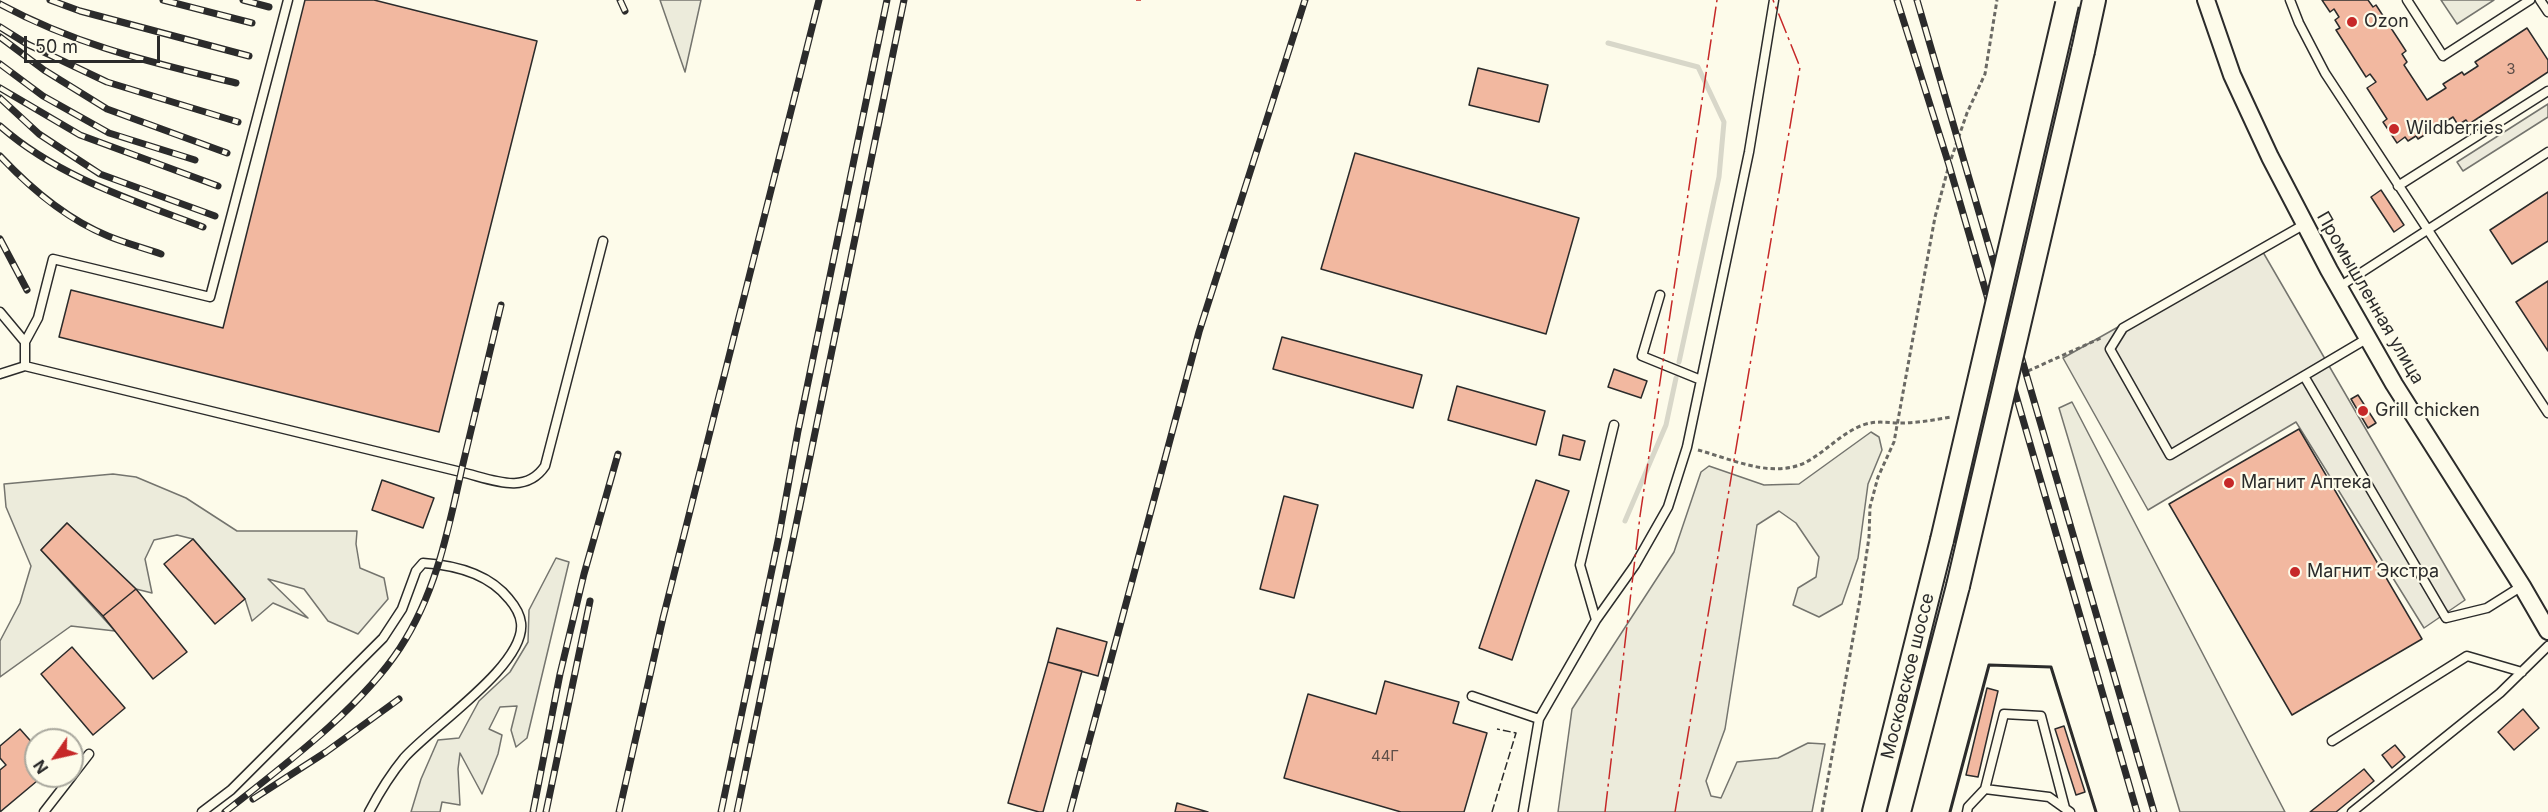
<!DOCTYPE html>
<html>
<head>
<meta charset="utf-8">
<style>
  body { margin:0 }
  #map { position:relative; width:2548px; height:812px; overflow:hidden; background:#fdfbea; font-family:Inter,sans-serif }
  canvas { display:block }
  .north { position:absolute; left:24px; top:728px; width:60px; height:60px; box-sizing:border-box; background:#fdfbea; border:2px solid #a9a89e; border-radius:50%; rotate:236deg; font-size:16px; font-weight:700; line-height:24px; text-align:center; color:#2b2b2b }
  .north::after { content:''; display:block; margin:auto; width:21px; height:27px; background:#c62828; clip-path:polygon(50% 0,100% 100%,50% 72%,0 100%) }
  .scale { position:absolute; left:24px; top:36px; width:136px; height:27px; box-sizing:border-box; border:3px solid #2b2b2b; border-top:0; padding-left:8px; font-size:18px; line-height:21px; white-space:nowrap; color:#2b2b2b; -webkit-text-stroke:4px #fdfbea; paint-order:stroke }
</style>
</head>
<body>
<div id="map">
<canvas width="2548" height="812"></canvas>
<div class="north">N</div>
<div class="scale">50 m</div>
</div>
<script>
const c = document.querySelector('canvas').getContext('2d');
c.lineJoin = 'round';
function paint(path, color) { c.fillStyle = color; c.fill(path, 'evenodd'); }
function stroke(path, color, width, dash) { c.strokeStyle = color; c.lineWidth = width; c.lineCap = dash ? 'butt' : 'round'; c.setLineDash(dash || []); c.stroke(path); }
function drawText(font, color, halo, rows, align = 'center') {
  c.font = font + ' Inter,sans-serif'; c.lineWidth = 4.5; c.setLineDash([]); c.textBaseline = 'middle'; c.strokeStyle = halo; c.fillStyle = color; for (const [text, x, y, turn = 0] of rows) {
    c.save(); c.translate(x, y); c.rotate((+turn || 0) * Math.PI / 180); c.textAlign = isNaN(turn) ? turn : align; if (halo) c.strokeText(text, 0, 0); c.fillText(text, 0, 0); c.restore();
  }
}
const green = new Path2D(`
  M660 0H701L685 72Z
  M2441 0H2494L2457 24Z
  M2072 402 2285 812H2180L2059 408Z
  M1871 432 1879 437 1882 450 1868 484 1858 558 1842 604 1819 617 1793 605 1798 588 1816 577 1819 557 1796 523 1779 511 1757 525 1725 729 1706 781 1711 796 1721 798 1737 762 1778 758 1808 743 1825 744 1812 812H1558L1572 709 1674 552 1701 472 1709 466 1764 485 1799 484Z
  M113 474 136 477 186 498 237 531H357L356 544 360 568 384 578 388 599 358 634 328 621 304 589 268 579 308 618 273 603 252 621 245 599 193 539 177 535 154 540 145 559 152 593 136 589 67 523 41 550 115 631 71 626 0 677V641L20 603 31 566 6 507 4 484Z
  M556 558 569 562 527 738 516 747 511 730 517 706 500 707 489 729 502 735 498 754 482 794 460 753 458 769 460 805 442 802 440 812H411L421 779 438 740 459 738 479 701 510 672 528 642 529 610Z`);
paint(green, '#ecebdb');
stroke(green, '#74746e', 1.5);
const parking = new Path2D(`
  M2548 104V117L2463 171 2457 162Z
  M2260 247 2465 600 2424 628 2296 422 2148 510 2063 358Z`);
paint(parking, '#eceadb');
stroke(parking, '#74746e', 1.5);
stroke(new Path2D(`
  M1608 43 1698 67 1724 122 1719 177 1679 362
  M1625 521 1666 425 1676 378`), '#d8d7c9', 5);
const building = new Path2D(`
  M305 0H374L537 41 439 432 59 337 71 290 223 328Z
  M2322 0H2368L2373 7 2376 5 2406 51 2402 54 2407 62 2404 65 2427 100 2446 88 2443 84 2462 72 2464 75 2478 66 2475 62 2527 28 2548 60V72L2469 124 2466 120 2458 125 2453 117 2418 139 2416 136 2408 141 2405 137 2397 143 2383 122 2387 119 2367 88 2376 82 2370 74 2366 77 2336 30 2340 28 2335 20 2339 17 2334 9 2330 12Z
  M1478 68 1548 85 1539 122 1469 105Z
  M1355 153 1579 218 1546 334 1321 269Z
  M2381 190 2404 225 2394 232 2371 197Z
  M2548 192V241L2512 264 2490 230Z
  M2548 281V351L2516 302Z
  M1282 337 1422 375 1413 408 1273 369Z
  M1614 369 1647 381 1641 398 1608 387Z
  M1457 386 1545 411 1536 445 1448 420Z
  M2358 395 2376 423 2368 428 2351 399Z
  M2299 429 2422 639 2292 715 2169 504Z
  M1563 435 1585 441 1580 460 1559 455Z
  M382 480 434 498 423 528 372 510Z
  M1536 480 1569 491 1512 660 1479 648Z
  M1284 496 1318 505 1294 598 1260 589Z
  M67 523 136 589 103 616 41 550Z
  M193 539 245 599 215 624 164 564Z
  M136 589 187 652 153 679 103 616Z
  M1057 628 1107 642 1098 676 1048 662Z
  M72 647 125 708 93 735 41 674Z
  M1048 662 1082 671 1043 812H1039L1008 803Z
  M1385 681 1459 702 1453 723 1487 733 1464 812H1401L1284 778 1308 694 1376 714Z
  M1987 688 1998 691 1978 777 1966 775Z
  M2523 709 2539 728 2514 750 2498 732Z
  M2064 726 2085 792 2076 795 2055 729Z
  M20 729 36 747V776H43L0 812V770L6 765 0 758V746Z
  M2395 745 2405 757 2392 768 2382 755Z
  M2364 769 2374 781 2336 812H2310Z
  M1177 803 1208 812H1175Z`);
paint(building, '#f2b8a0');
stroke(building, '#2b2b2b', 1.5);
const service = new Path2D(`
  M2290 0 2299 23 2325 73 2548 413
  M2407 0 2443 56 2530 0
  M2540 0 2548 12
  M2398 186 2548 91
  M2305 224 2123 328 2110 349 2170 455 2368 338
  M2339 287 2548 152
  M1660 295 1642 356 1701 380
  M0 312 25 342V366
  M25 342 38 318 53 259 210 297 288 0
  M0 374 25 366 461 472C491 479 525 496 545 466L603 241
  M2304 376 2446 618 2487 608 2522 586
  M1596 620 1635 565 1668 507 1687 447 1749 152 1774 0
  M1472 696 1539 719
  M2332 741 2467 656 2522 672
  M72 776 89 754
  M1985 789 2004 714 2041 716 2065 808
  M44 812 72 776
  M202 812 231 790 383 638 402 609 416 571 423 563C454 565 489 574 509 599 515 606 520 614 521 623 526 665 431 727 404 758 390 775 379 793 369 812
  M1523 812 1539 719 1596 620 1580 565 1614 425
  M1967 812 1968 807 1985 789 2049 797 2070 812
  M2352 812 2500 693 2548 646`);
const minor = new Path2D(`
  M2206 0 2232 75 2270 157 2329 270 2394 384 2522 586 2548 631`);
const secondary = new Path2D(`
  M2083 51 2094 0
  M1874 812 1942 540
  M1899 812 1958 586`);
stroke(service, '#2b2b2b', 11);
stroke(minor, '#2b2b2b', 20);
stroke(secondary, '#2b2b2b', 26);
stroke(new Path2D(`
  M2028 371 2101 338
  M1698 450C1735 460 1778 482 1813 458 1830 447 1844 432 1863 425 1877 420 1887 423 1900 423 1917 423 1934 420 1951 417
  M1822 812 1860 599 1869 537 1870 507 1878 477 1894 442 1935 217 1949 165 1967 113 1985 74 1997 0`), '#6a6964', 3, [4.5, 3]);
stroke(service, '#fdfbea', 8);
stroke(minor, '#fdfbea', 16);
stroke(secondary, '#fdfbea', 22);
const rail = new Path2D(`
  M50 0 80 11 249 56
  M163 0 252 23
  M243 0 269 7
  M620 0 625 11
  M1897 0 1949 165 2137 812
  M1917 0 2154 812
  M0 4C78 46 151 62 236 83
  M0 27 27 44 107 82 238 122
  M0 37 44 70 107 109 227 153
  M0 64 43 96 109 133 195 160
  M0 88 80 135 218 186
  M0 98 39 134 100 174 215 216
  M0 126C58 177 132 200 203 227
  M0 156C31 189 66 219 108 236 125 243 144 248 161 254
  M0 239 27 290
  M253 799 326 752 399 699
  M225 812C283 766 360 709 400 648 436 593 448 531 462 468 475 414 488 359 501 305
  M533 812 560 674 584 574 618 454
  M546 812 590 601
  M619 812 663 618 819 0
  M721 812 779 536 798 431 887 0
  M737 812 904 0
  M1070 812 1199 332 1305 0`);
stroke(rail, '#2b2b2b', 7);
stroke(rail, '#fdfbea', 4.5, [14]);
const secondaryBridge = new Path2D(`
  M1942 540 2067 4
  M1958 586 2083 51`);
stroke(secondaryBridge, '#2b2b2b', 26, []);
stroke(secondaryBridge, '#fdfbea', 22);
stroke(new Path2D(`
  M1492 812 1516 733 1497 729`), '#2b2b2b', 1.5, [8, 3]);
stroke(new Path2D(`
  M1950 812 1989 665 2051 667 2096 812`), '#2b2b2b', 3);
stroke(new Path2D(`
  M1136 0H1141
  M1605 812 1640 516 1717 0
  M1675 812 1800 67 1773 0`), '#c62828', 1.5, [21, 4.5, 3, 4.5]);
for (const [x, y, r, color] of [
  [2352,22,6,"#c62828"],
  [2394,129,6,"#c62828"],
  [2363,411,6,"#c62828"],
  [2229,483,6,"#c62828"],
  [2295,572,6,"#c62828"]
]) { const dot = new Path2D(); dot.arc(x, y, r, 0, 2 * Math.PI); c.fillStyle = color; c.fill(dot); stroke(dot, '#fdfbea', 2); }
drawText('15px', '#5d4e48', null, [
  ["3",2511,69],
  ["44Г",1385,756]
]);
drawText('18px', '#2b2b2b', '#fdfbea', [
  ["Ozon",2364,22],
  ["Wildberries",2406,129],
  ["Grill chicken",2375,411],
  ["Магнит Аптека",2241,483],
  ["Магнит Экстра",2307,572]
], 'left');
drawText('18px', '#2b2b2b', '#fdfbea', [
  ["Промышленная улица",2370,298,60],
  ["Московское шоссе",1908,676,-76]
]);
</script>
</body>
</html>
